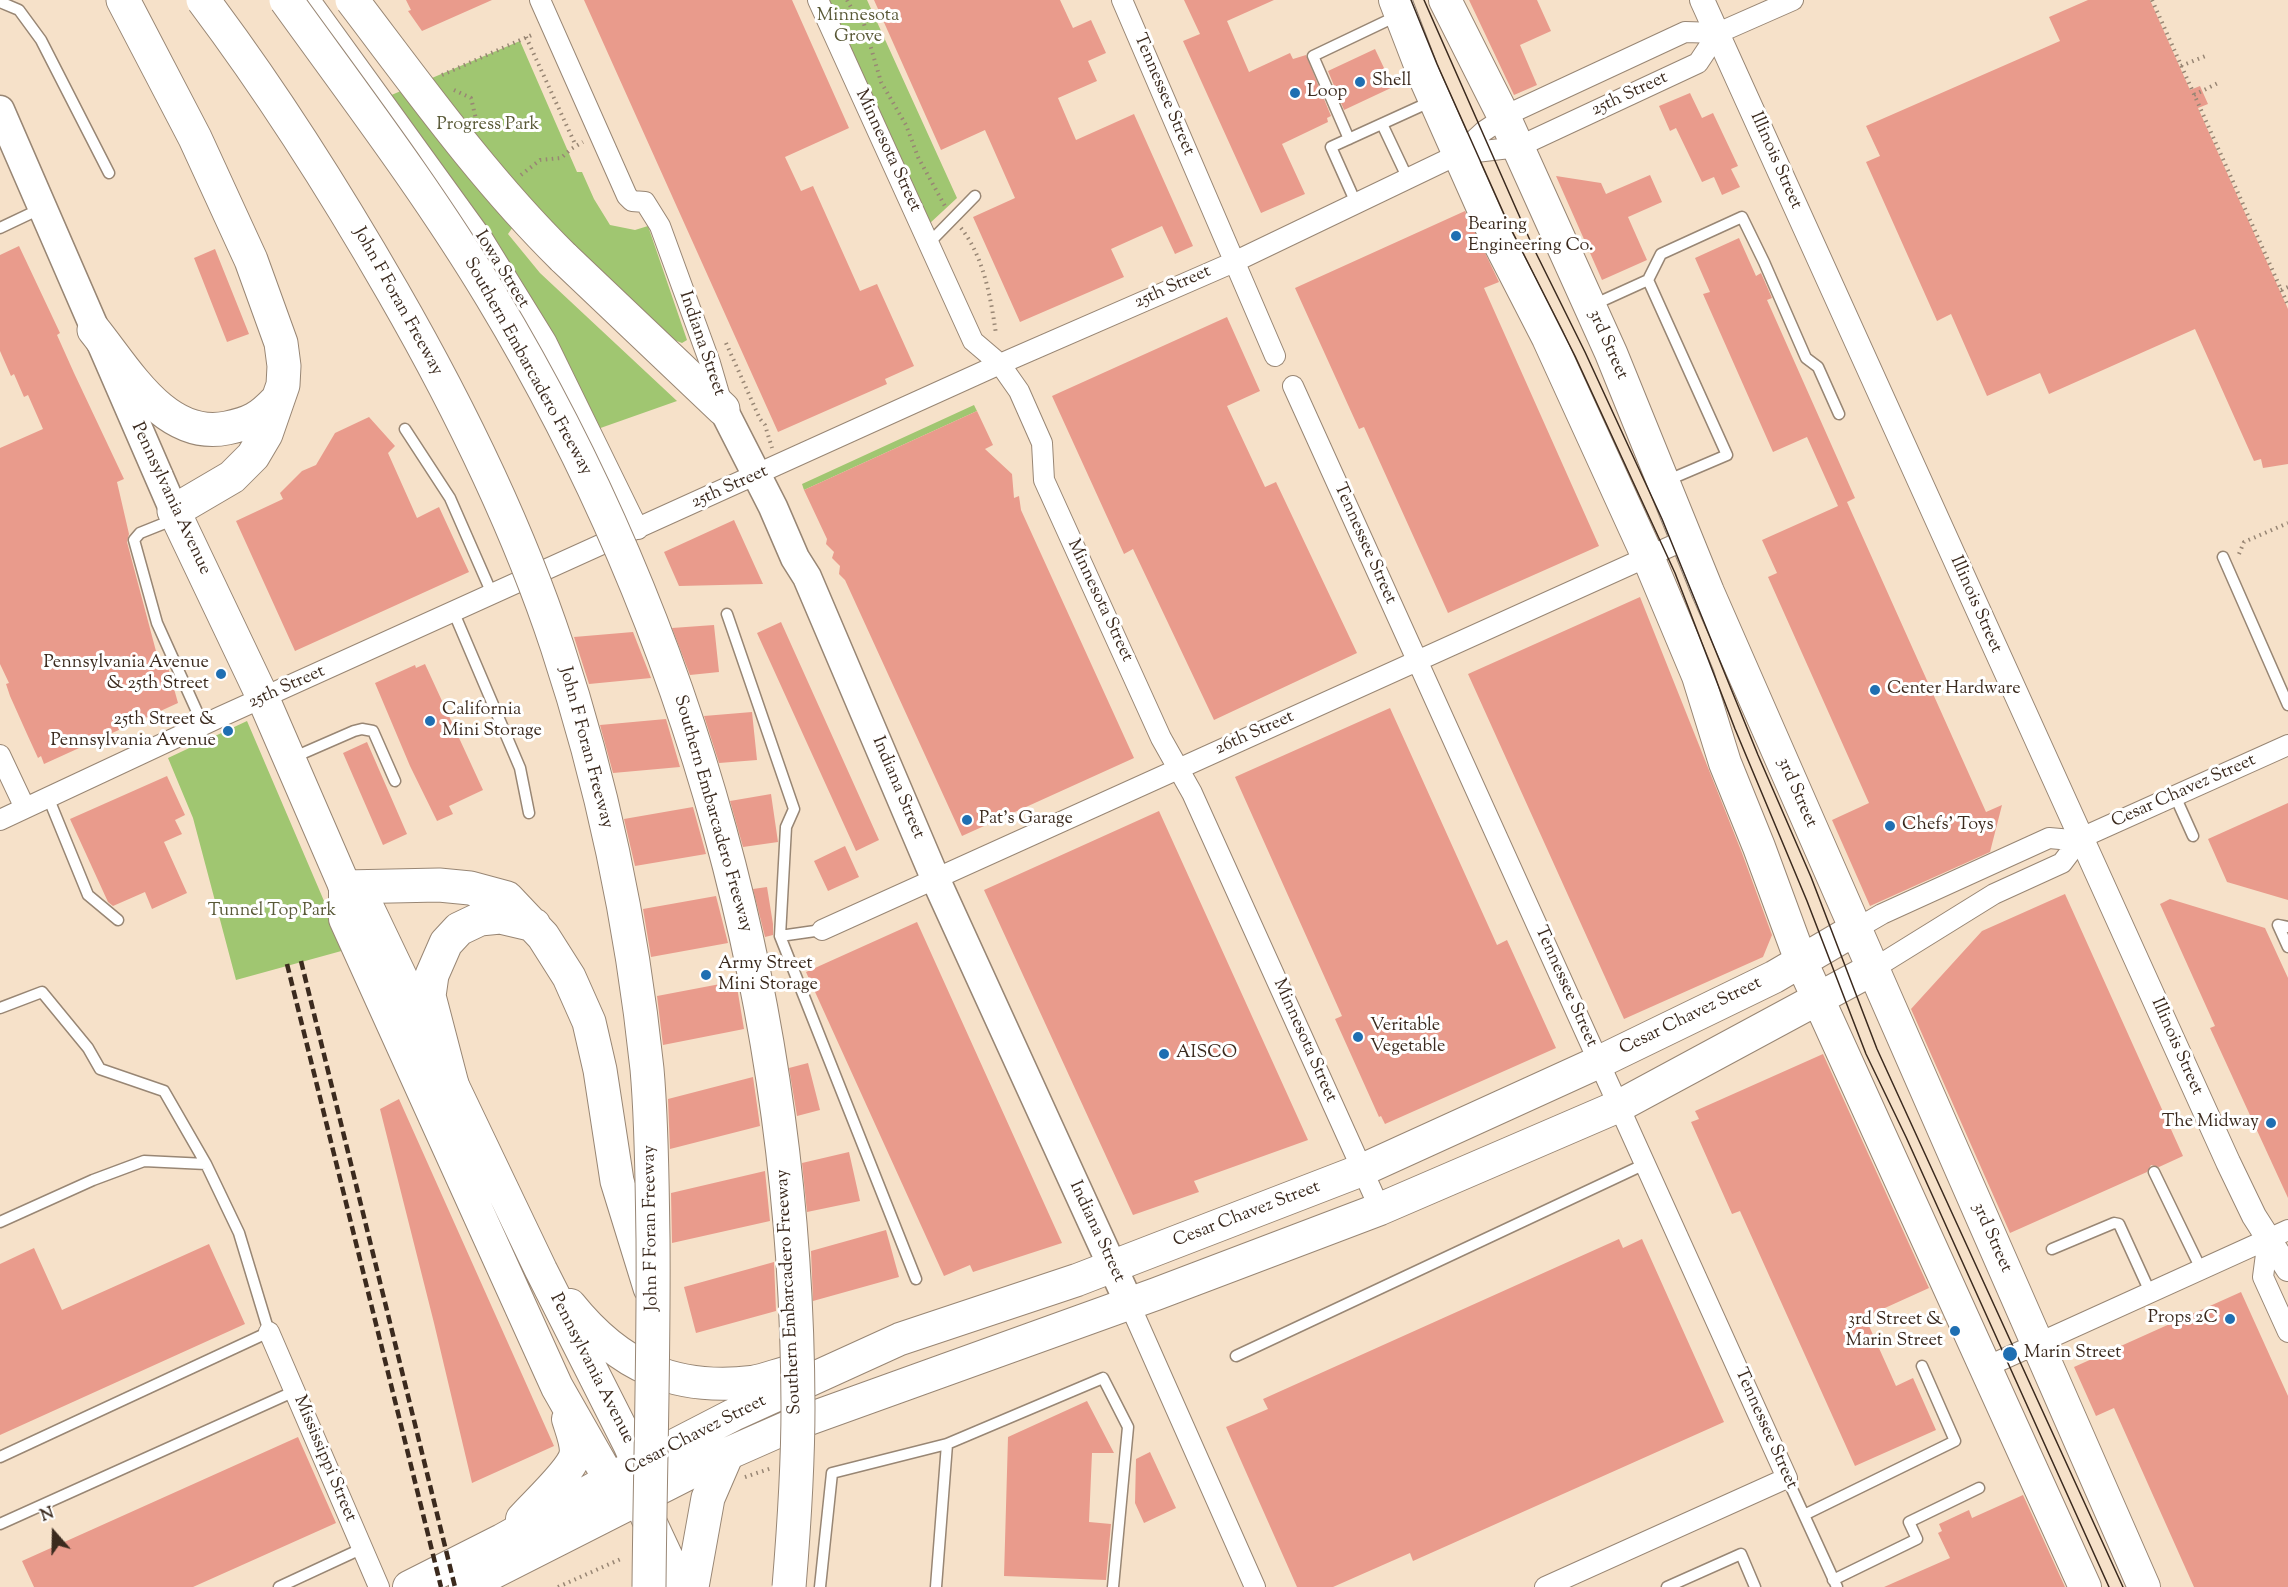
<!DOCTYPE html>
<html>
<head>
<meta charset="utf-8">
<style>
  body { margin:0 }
  #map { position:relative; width:2288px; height:1587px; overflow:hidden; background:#f6e1c9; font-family:"Sorts Mill Goudy",serif }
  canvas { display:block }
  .north { position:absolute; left:24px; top:1503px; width:60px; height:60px; -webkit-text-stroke:4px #fff; paint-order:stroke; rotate:340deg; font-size:16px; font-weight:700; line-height:24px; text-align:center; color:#3b2a1e }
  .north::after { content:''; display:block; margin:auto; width:21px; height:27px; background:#3b2a1e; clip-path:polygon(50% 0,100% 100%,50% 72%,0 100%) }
</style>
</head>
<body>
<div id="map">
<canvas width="2288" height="1587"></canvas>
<div class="north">N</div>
</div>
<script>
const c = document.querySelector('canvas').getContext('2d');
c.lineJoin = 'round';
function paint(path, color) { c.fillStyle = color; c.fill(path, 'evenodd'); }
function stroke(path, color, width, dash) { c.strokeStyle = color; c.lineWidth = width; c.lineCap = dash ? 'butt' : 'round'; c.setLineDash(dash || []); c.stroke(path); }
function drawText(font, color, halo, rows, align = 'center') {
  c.font = font + ' "Sorts Mill Goudy",serif'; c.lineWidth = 6; c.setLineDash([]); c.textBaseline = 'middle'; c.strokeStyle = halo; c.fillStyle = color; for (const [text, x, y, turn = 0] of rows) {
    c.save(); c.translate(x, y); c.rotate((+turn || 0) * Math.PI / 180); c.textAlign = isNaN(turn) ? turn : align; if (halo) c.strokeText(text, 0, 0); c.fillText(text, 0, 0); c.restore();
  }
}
paint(new Path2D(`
  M825 0H867L957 198 929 224Z
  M520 41 577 172H582L594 199 610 225 635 230 648 226 687 340 682 343 669 338 529 204 508 234 540 273 677 401 592 431 389 96Z
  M974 405 977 411 804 490 802 484Z
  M247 721 345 950 236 980 193 818 168 758Z`), '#a0c671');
paint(new Path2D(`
  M406 0H492L422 31 408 11 411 10Z
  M584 0H792L849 128 785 157 801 191 813 186 860 291 877 284 914 366 885 379 887 384 778 432Z
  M874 0H1060L1073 28 1091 20 1106 53 1088 61 1097 81 1058 98 1076 140 1134 114 1193 246 1175 254 1162 226 1111 249 1124 277 1020 322 973 217 1015 198 985 130 941 150Z
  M1184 0H1274L1227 21 1249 72 1290 53 1293 59 1306 55 1331 116 1327 118 1328 122 1282 144 1305 194 1261 213 1183 41 1200 34Z
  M1469 0H1537L1551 31 1520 45 1537 85 1514 95Z
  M2088 0H2150L2190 90 2200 86 2208 104 2198 108 2288 309V464L2263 468 2261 459 2254 461 2195 329 2049 394 2040 373 1987 396 1951 314 1937 321 1866 162 1880 156 1866 126 2060 41 2049 17Z
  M1375 49 1393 87 1344 110 1328 71Z
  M1690 93 1702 118 1713 113 1738 166 1731 169 1740 187 1722 195 1714 177 1702 182 1676 128 1670 131 1659 106Z
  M1650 175 1662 202 1628 217 1647 260 1602 280 1556 176 1601 183 1606 194Z
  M1465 211 1499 282 1484 288 1599 546 1448 613 1364 427 1359 429 1295 288Z
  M1739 238 1756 276 1761 273 1772 298 1767 300 1855 498 1847 502 1986 812 2002 805 1990 852 1870 906 1832 820 1869 803 1768 577 1777 573 1762 540 1847 502 1838 506 1807 437 1773 452 1703 294 1710 292 1695 258Z
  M19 246 60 333 57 335 74 373 124 479 117 482 129 534 127 542 161 670 168 667 178 703 44 764 41 756 38 758 27 734 10 696 6 684 9 683 0 664V448L43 429 28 395 24 397 14 374 11 376 0 351V255Z
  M215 249 249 334 227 342 194 258Z
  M1227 317 1260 391 1227 406 1265 487 1276 482 1357 653 1214 720 1133 549 1124 554 1052 396Z
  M977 411 993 445 985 449 1012 474 1014 498 1019 496 1021 510 1134 758 962 836 845 580 839 574 840 566 832 558 834 552 826 544 827 539 804 490Z
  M369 417 395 446 388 453 417 518 439 507 469 572 295 651 236 521 283 499 280 493 302 471 316 465 335 433Z
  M734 520 763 584 679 586 664 552Z
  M1640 597 1742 853 1772 935 1763 957 1624 1019 1468 674Z
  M781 622 879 840 856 851 757 633Z
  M714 625 719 672 690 675 672 628Z
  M633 632 651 678 589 684 574 637Z
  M425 664 483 790 449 806 453 814 437 821 410 766 375 683 415 665 416 668Z
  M1390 708 1497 945 1507 940 1556 1048 1385 1124 1381 1116 1379 1117 1335 1019 1342 1016 1235 777Z
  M752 712 757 760 719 763 704 716Z
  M666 719 680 767 613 773 600 725Z
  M367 742 407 834 383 845 343 753Z
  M167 776 185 815 175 820 182 834 164 842 187 893 152 909 145 892 113 906 108 902 70 819Z
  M771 794 778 842 743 847 730 801Z
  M2288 803V900L2227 882 2208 839Z
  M693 807 706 854 635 866 624 819Z
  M1159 811 1308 1140 1194 1181 1199 1192 1133 1215 984 890Z
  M845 846 859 877 828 891 814 861Z
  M767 887 773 924V935L765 937 753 889Z
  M2065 894 2183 1156 2159 1167 2151 1165 2147 1172 2010 1233 1911 1009 1982 931Z
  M716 896 728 943 651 957 643 909Z
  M2170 899 2265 928 2288 978V1198L2210 1028 2215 1026 2160 904Z
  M917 922 1062 1243 973 1272 970 1265 944 1276 806 972Z
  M736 981 744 1029 663 1045 657 996Z
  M1823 1054 1929 1288 1865 1317 1896 1386 1913 1378 1936 1430 1855 1466 1740 1211 1732 1214 1691 1122 1699 1119 1695 1111Z
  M808 1063 820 1110 797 1116 789 1068Z
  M753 1077 760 1126 670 1149 668 1099Z
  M399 1099 554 1446 472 1483 434 1323 380 1109Z
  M849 1152 860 1201 807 1212 802 1163Z
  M765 1171 770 1221 672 1243 671 1193Z
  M886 1230 899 1277 813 1301 811 1251Z
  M1619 1239 1623 1248 1642 1239 1724 1422 1413 1561 1410 1553 1333 1587H1297L1226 1427 1268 1409 1263 1399Z
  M209 1244 245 1324 0 1435V1264L34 1248 62 1310Z
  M774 1262 776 1311 696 1333 684 1287Z
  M2241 1292 2288 1396V1587H2194L2114 1408 2096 1416 2074 1367Z
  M1087 1401 1114 1453H1092L1089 1522 1111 1524 1106 1580 1004 1576 1008 1437Z
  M298 1437 336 1523 193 1587H34L22 1561Z
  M1150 1452 1176 1508 1144 1523 1135 1503 1136 1459Z
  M2023 1495 2065 1587H1884L1950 1558 1938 1533 1942 1531 1939 1524 1969 1510 1972 1518Z`), '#e99b8c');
const service = new Path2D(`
  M0 2 19 10 41 40 109 173
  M1382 124 1408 179
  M1349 139 1313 56 1399 15
  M1356 203 1331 147 1432 101
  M0 228 40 209
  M929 243 975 196
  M1593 305 1648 280
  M405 429 450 498 493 596
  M1666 481 1727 455 1648 280 1661 254 1742 217 1764 262 1806 358 1818 367 1839 414
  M175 519 140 533 134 540 157 623 203 725
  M2223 557 2288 705
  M454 613 520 768 529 813
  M727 614 794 809 786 827 780 936
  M292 758 354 731 362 729 373 731 395 781
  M2175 796 2193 836
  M48 797 88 895 118 920
  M2288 927 2278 925 2288 947
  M822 930 780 936 916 1279
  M0 1008 42 992 88 1048 100 1069 164 1091 206 1164
  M2154 1172 2201 1269
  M0 1222 93 1180 144 1161 206 1164 239 1233 269 1332 0 1457
  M2052 1249 2114 1223 2119 1224 2150 1292
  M1236 1356 1645 1164
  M1787 1478 1837 1587
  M1804 1515 1955 1441 1922 1366
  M0 1524 295 1391
  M1833 1580 1917 1539 1909 1522 1979 1488
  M279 1587 363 1548
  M820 1587 832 1473 947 1444 1103 1378 1128 1427 1113 1587
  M936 1587 947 1444
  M1667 1587 1741 1554 1755 1587`);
const minor = new Path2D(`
  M310 0 483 239 546 341 638 529
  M540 0 627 196 632 201 645 202 660 226 710 363 722 404
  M818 0 973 341 1000 364 1019 391 1042 443 1044 480 1161 738 1192 793 1380 1209
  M1122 0 1275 356
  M1459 154 1484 131 1513 112 1685 32 1718 33 1793 0
  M1293 386 1787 1478 1545 1587
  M0 755 25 808
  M0 820 220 717 1000 364 1234 262 1459 154 1518 147 1698 63 1718 33
  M1856 929 1882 914 2049 838 2072 840 2081 838 2288 745
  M822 930 1687 539
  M1873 969 1994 894 2062 863 2081 838
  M2268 1239 2263 1277 2288 1332
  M1129 1303 1255 1587
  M269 1332 379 1587
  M1986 1367 2288 1230`);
const tertiary = new Path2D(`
  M1702 0 2228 1162 2254 1216 2288 1269`);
const secondary = new Path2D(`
  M0 110 174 511
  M723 409 773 507 795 558 807 577 935 878 1129 1303`);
const primary = new Path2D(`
  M1395 0 1425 78 1493 231 1548 338 1648 557 1698 676 1725 763 1759 847 1801 961 2085 1587
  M1445 0 1508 125 1611 353 1708 592 2144 1587
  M174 511 263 698 345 887 368 908 541 1270 629 1444 638 1464 639 1484
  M345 887V919L557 1387 610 1480 627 1492
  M570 1305C619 1366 674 1391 752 1382 765 1380 779 1374 792 1371
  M522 1519C535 1504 574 1469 576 1452 576 1441 571 1429 568 1419
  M409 1587 502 1540 638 1464 733 1415 900 1339 1077 1280 1362 1170 1599 1062 1774 977 1856 929
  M465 1587 727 1454 795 1424 1156 1294 1380 1209 1619 1106 1873 969`);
const motorway = new Path2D(`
  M123 0 195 138 251 260 281 343 284 366 283 385 266 434 253 456 232 477 174 511
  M563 257 723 409
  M94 330C127 371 166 441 227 428 251 423 260 418 277 400
  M345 887 439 885 470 888 507 898 543 936 569 977 589 1022 600 1070 617 1181 650 1288
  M454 1092 429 996 432 975 446 943 459 929 480 919 500 917 534 925
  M647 1516 668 1561 671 1587
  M692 1587 708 1498 727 1454`);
stroke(service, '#988674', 13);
stroke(minor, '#988674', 22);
stroke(tertiary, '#988674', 26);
stroke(secondary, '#988674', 31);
stroke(primary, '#988674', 34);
stroke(motorway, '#988674', 35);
stroke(new Path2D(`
  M847 0 857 18 864 24 881 82 906 125 918 157 946 208
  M2152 0 2288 305
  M526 37 576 146
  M2181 66 2208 55
  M442 75 534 34
  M454 90 471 98 476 119
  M2194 95 2220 82
  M521 175 540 160 561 158 571 149 583 142
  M961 228C984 257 991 299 996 334
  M2281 290 2288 287
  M726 343 760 419 765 425 772 448
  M2239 554 2244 542 2288 523
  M745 1477 772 1468
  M558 1587 623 1558`), '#988674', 4, [1.5, 4.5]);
stroke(service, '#fff', 10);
stroke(minor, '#fff', 20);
stroke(tertiary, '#fff', 24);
stroke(secondary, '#fff', 28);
stroke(primary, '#fff', 32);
stroke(motorway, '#fff', 33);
stroke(new Path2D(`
  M1411 0 1437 64 1508 223 1575 356 1675 573 1735 729 1807 901 1866 1054 1906 1137 2109 1587
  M1424 0 1533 247 1585 352 1662 519 1758 755 1811 877 1877 1049 2123 1587`), '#3b2a1e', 1.5);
stroke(new Path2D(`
  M301 961 455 1587
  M287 964 441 1587`), '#3b2a1e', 4.5, [9, 4.5]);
const motorwayBridge = new Path2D(`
  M203 0C273 93 335 191 393 292 458 405 516 522 557 646 602 782 632 926 647 1069 652 1125 652 1182 653 1239 654 1355 650 1471 649 1587
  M286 0C356 97 429 193 491 296 693 631 797 1016 798 1407 798 1467 794 1527 789 1587
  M352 0C419 88 484 179 563 257`);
stroke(motorwayBridge, '#988674', 35, []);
stroke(motorwayBridge, '#fff', 33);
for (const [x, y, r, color] of [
  [1360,82,6,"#1f6fb2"],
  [1295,93,6,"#1f6fb2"],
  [1456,236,6,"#1f6fb2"],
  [221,674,6,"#1f6fb2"],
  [1875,690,6,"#1f6fb2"],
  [430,721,6,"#1f6fb2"],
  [228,731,6,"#1f6fb2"],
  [967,820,6,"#1f6fb2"],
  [1890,826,6,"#1f6fb2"],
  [706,975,6,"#1f6fb2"],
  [1358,1037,6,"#1f6fb2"],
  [1164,1054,6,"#1f6fb2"],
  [2271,1123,6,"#1f6fb2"],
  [2230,1319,6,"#1f6fb2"],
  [1955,1331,6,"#1f6fb2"],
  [2010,1354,8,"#1f6fb2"]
]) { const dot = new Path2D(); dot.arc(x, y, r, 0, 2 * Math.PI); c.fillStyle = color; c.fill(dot); stroke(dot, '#fff', 2); }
drawText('18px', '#595937', '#fff', [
  ["Minnesota",858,17],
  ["Grove",858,38],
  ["Progress Park",488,126],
  ["Tunnel Top Park",272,912]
]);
drawText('18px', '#3b2a1e', '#fff', [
  ["Shell",1372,82],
  ["Loop",1307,93],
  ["Bearing",1468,226],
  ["Engineering Co.",1468,247],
  ["Pennsylvania Avenue",209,664,"right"],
  ["& 25th Street",209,685,"right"],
  ["Center Hardware",1887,690],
  ["California",442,711],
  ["Mini Storage",442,732],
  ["25th Street &",216,721,"right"],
  ["Pennsylvania Avenue",216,742,"right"],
  ["Pat's Garage",979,820],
  ["Chefs’ Toys",1902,826],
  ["Army Street",718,965],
  ["Mini Storage",718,986],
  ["Veritable",1370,1027],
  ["Vegetable",1370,1048],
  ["AISCO",1176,1054],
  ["The Midway",2259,1123,"right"],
  ["Props 2C",2218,1319,"right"],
  ["3rd Street &",1943,1321,"right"],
  ["Marin Street",1943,1342,"right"],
  ["Marin Street",2024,1354]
], 'left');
drawText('18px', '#3b2a1e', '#fff', [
  ["Tennessee Street",1163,95,67],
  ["25th Street",1630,95,-25],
  ["Minnesota Street",887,151,65],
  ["Illinois Street",1775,161,66],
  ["Iowa Street",501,270,58],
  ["25th Street",1173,288,-24],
  ["John F Foran Freeway",397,302,61],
  ["Indiana Street",701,344,71],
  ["3rd Street",1607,345,66],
  ["Southern Embarcadero Freeway",527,367,61],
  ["25th Street",730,488,-24],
  ["Pennsylvania Avenue",170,499,65],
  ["Tennessee Street",1364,544,66],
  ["Minnesota Street",1099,601,65],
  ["Illinois Street",1975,605,66],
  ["25th Street",287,688,-24],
  ["26th Street",1255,734,-24],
  ["John F Foran Freeway",585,748,75],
  ["Indiana Street",897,788,67],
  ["Cesar Chavez Street",2184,792,-24],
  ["3rd Street",1796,793,66],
  ["Southern Embarcadero Freeway",712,814,74],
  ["Tennessee Street",1565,987,66],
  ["Cesar Chavez Street",1691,1017,-26],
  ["Minnesota Street",1304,1041,66],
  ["Illinois Street",2176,1047,66],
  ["Cesar Chavez Street",1247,1215,-21],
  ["John F Foran Freeway",652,1228,-91],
  ["Indiana Street",1096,1232,65],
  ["3rd Street",1991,1238,66],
  ["Southern Embarcadero Freeway",790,1292,-93],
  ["Pennsylvania Avenue",591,1369,63],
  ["Tennessee Street",1765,1429,66],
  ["Cesar Chavez Street",696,1436,-27],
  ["Mississippi Street",324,1459,67]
]);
</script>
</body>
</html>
